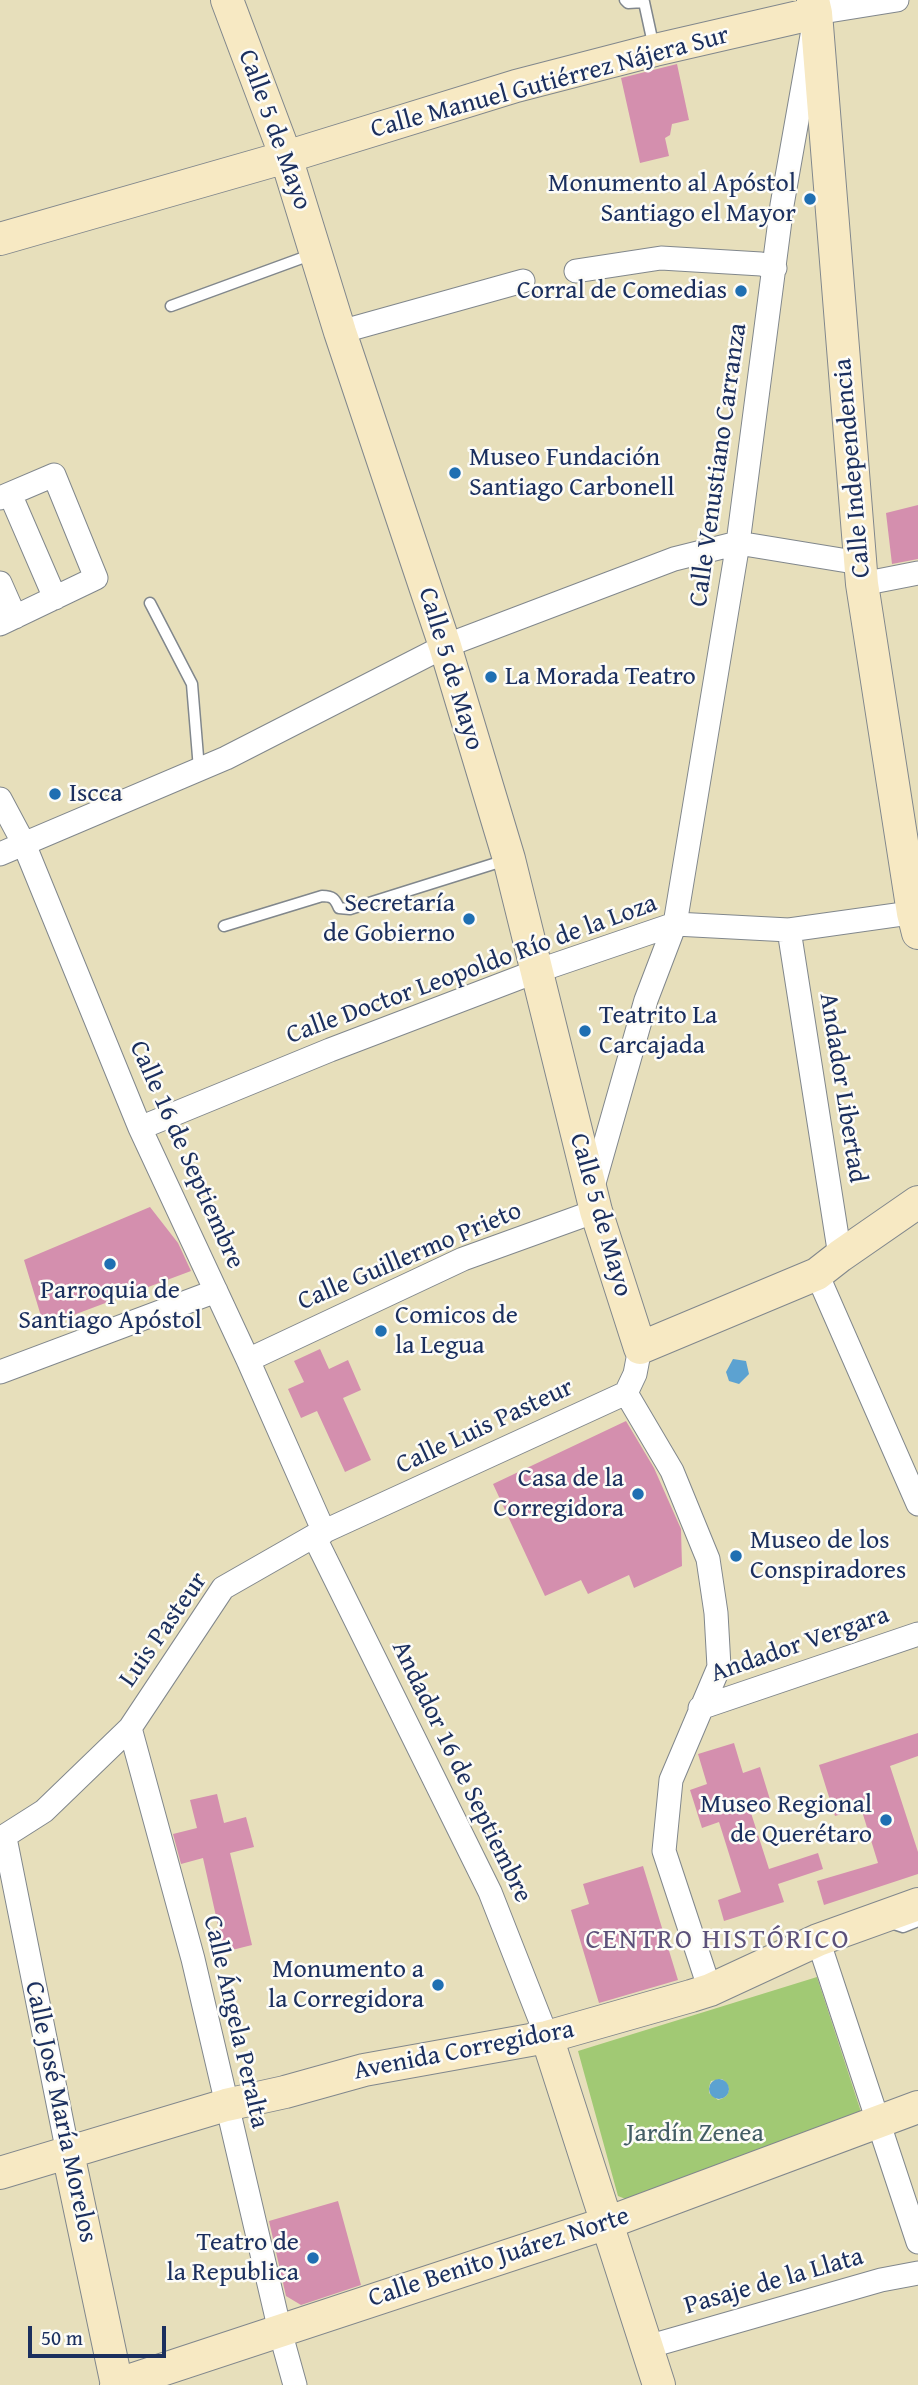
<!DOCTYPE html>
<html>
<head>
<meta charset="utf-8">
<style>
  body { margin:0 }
  #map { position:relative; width:918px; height:2385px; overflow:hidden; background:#e7dfbb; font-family:"Gentium Book Plus",serif }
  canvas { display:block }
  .scale { position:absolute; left:28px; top:2326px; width:138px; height:32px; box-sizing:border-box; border:4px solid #1b2f5e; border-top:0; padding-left:9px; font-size:21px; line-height:24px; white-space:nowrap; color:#1b2f5e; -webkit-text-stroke:5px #fdfcf7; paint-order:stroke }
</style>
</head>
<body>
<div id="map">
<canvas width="918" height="2385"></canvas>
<div class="scale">50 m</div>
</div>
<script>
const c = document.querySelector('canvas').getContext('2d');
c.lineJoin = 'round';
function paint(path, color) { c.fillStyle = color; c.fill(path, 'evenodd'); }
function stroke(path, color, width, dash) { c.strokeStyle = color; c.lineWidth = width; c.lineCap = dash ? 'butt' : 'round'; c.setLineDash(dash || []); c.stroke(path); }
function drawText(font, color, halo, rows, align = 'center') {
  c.font = font + ' "Gentium Book Plus",serif'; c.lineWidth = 5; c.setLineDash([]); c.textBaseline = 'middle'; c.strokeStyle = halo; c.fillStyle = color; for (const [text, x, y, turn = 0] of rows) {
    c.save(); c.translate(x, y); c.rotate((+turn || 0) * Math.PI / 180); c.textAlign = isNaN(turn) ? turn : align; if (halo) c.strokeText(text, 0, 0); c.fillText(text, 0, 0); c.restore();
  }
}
paint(new Path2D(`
  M817 1977 863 2118 628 2200 618 2196 578 2051ZM722 2079C732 2086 731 2097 718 2100L709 2093V2087L711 2081Z`), '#a1c974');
paint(new Path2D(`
  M733 1359 746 1361 749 1374 739 1384 729 1381 726 1372Z
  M709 2089a10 10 0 1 1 20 0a10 10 0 1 1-20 0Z`), '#5ca2d1');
paint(new Path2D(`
  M677 64 689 120 672 124 670 135 665 138 669 156 640 163 621 78Z
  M918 505V559L892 564 886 513Z
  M150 1207 178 1243 191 1271 44 1326 24 1260Z
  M320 1349 329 1369 348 1360 361 1390 343 1398 371 1460 345 1472 317 1411 301 1418 288 1389 304 1382 294 1361Z
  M626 1421 654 1468 681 1529 682 1566 634 1588 629 1575 588 1594 581 1580 545 1596 493 1484Z
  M918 1733V1756L890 1766 918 1852V1874L824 1905 817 1881 878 1863 861 1808 835 1816 819 1765Z
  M734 1743 743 1773 760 1767 772 1806 751 1813 769 1869 818 1853 823 1869 778 1884 784 1902 724 1921 718 1900 741 1892 719 1822 702 1828 690 1790 707 1784 698 1754Z
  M217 1794 224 1823 246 1817 254 1847 230 1853 252 1945 224 1952 203 1858 181 1864 173 1834 197 1828 190 1800Z
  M643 1866 678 1980 599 2003 571 1910 589 1904 583 1884Z
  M338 2201 361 2285 301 2305 286 2296 269 2221Z`), '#d48fae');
const lane = new Path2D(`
  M625 0 628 3 644 2 654 48
  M171 306 313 254
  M150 603 192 684 199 769
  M224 926 322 896C333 896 335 899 339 908L350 909 506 860
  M891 1923 903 1927 918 1921`);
const street = new Path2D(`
  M576 271 661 258 761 264 775 268
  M340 332 523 281
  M10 494 55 598
  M0 498 54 475 96 578 0 624
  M0 583 15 617
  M862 584 918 573
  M0 799 24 844 140 1128 248 1360 324 1532
  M0 854 226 758 445 646 674 559 738 543 860 563
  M789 930 840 1256
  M140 1128 330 1050 537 971 675 924 789 930 918 912
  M592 1190 646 1000 675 924 738 543 782 205 816 13 897 0
  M817 1274 918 1504
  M248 1360 463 1259 596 1211
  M0 1372 216 1291
  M626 1393 672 1471 708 1559 716 1613 719 1667 671 1780 664 1851 710 1990
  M314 1536 490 1892 547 2037
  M700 1708 918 1634
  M130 1728 193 1959 280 2331 295 2385
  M5 1838 68 2153
  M0 1839 44 1811 130 1728 223 1588 314 1536 626 1393 635 1374 640 1348
  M818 1940 918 2242
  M647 2347 881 2280 918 2273`);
const secondary = new Path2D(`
  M227 0 286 157 340 332 445 646 509 859 596 1211 640 1348 817 1274 840 1256 918 1202
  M813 0 816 13 862 584 913 913 918 933
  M0 239 286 157 516 86 655 50 816 13
  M547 2037 659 2385
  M68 2153 117 2385
  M0 2173 226 2105 285 2092 364 2070 547 2037 691 1996 710 1990 818 1940 918 1904
  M116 2385 607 2223 918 2107`);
stroke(lane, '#81878c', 13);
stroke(street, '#81878c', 25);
stroke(secondary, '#81878c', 34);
stroke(lane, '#fff', 10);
stroke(street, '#fff', 23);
stroke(secondary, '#f7e9c3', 32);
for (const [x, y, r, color] of [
  [810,199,7,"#1f6fb2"],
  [741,291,7,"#1f6fb2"],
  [455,473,7,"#1f6fb2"],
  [491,677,7,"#1f6fb2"],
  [55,794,7,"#1f6fb2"],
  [469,919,7,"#1f6fb2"],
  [585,1031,7,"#1f6fb2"],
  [110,1264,7,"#1f6fb2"],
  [381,1331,7,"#1f6fb2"],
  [638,1494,7,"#1f6fb2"],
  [736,1556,7,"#1f6fb2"],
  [886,1820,7,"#1f6fb2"],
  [438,1985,7,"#1f6fb2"],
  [313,2258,7,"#1f6fb2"]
]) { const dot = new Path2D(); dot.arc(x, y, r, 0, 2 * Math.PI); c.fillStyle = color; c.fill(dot); stroke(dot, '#fdfcf7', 2.5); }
drawText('26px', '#1b2f5e', '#fdfcf7', [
  ["Calle Manuel Gutiérrez Nájera Sur",550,83,-15],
  ["Calle 5 de Mayo",274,130,70],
  ["Calle Venustiano Carranza",719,465,-82],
  ["Calle Independencia",853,468,-95],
  ["Calle 5 de Mayo",450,669,73],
  ["Calle Doctor Leopoldo Río de la Loza",472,970,-20],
  ["Andador Libertad",842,1088,81],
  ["Calle 16 de Septiembre",186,1155,66],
  ["Calle 5 de Mayo",600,1215,74],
  ["Calle Guillermo Prieto",410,1257,-23],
  ["Calle Luis Pasteur",485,1427,-25],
  ["Luis Pasteur",164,1630,-55],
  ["Andador Vergara",800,1645,-19],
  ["Andador 16 de Septiembre",461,1772,64],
  ["Calle Ángela Peralta",235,2022,77],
  ["Avenida Corregidora",464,2051,-11],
  ["Calle José María Morelos",60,2112,78],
  ["Calle Benito Juárez Norte",499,2258,-18],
  ["Pasaje de la Llata",774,2282,-16]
]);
drawText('26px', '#1b2f5e', '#fdfcf7', [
  ["Monumento al Apóstol",796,184],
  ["Santiago el Mayor",796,214],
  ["Corral de Comedias",727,291],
  ["Museo Fundación",469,458,"left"],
  ["Santiago Carbonell",469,488,"left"],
  ["La Morada Teatro",505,677,"left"],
  ["Iscca",69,794,"left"],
  ["Secretaría",455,904],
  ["de Gobierno",455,934],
  ["Teatrito La",599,1016,"left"],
  ["Carcajada",599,1046,"left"],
  ["Parroquia de",110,1291,"center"],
  ["Santiago Apóstol",110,1321,"center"],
  ["Comicos de",395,1316,"left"],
  ["la Legua",395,1346,"left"],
  ["Casa de la",624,1479],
  ["Corregidora",624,1509],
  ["Museo de los",750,1541,"left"],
  ["Conspiradores",750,1571,"left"],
  ["Museo Regional",872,1805],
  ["de Querétaro",872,1835],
  ["Monumento a",424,1970],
  ["la Corregidora",424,2000],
  ["Teatro de",299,2243],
  ["la Republica",299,2273]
], 'right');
drawText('26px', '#435d65', '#fdfcf7', [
  ["Jardín Zenea",695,2134]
]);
c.letterSpacing = '2px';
drawText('28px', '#5c517a', '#fdfcf7', [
  ["CENTRO HISTÓRICO",718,1941]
]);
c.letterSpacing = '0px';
</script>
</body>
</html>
